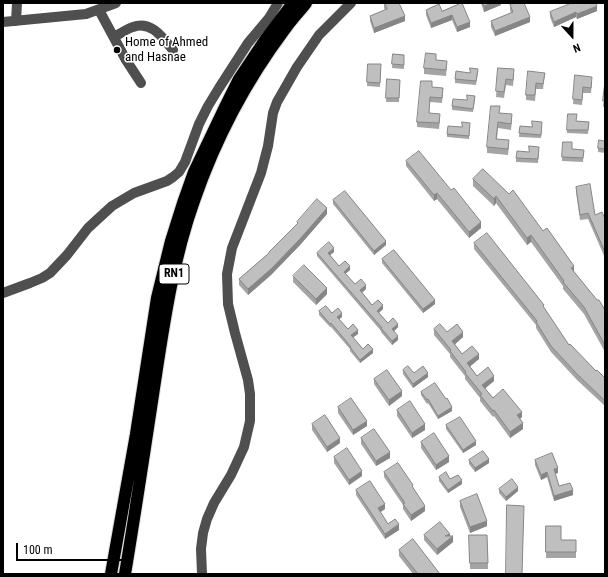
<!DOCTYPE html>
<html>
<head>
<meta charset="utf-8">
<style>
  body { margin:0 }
  #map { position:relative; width:608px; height:577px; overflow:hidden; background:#fff; font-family:"Roboto Condensed",sans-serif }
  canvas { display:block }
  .frame { position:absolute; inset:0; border:4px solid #000; pointer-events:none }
  .north { position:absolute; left:552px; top:16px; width:40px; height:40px; -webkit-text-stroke:3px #fff; paint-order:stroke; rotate:159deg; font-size:11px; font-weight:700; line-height:16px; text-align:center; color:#000 }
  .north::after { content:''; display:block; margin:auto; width:14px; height:18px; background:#000; clip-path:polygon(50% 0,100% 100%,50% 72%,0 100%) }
  .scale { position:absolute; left:16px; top:543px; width:112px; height:18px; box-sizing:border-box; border:2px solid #000; border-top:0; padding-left:5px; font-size:12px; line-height:14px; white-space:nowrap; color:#000; -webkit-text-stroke:3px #fff; paint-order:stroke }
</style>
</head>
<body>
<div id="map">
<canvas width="608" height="577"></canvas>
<div class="frame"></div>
<div class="north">N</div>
<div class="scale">100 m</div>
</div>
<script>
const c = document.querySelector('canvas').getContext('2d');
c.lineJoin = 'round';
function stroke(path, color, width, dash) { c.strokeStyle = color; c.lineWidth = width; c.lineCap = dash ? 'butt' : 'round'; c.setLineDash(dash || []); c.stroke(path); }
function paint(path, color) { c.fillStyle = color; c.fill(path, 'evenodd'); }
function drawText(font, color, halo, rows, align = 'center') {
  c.font = font + ' "Roboto Condensed",sans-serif'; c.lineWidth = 3; c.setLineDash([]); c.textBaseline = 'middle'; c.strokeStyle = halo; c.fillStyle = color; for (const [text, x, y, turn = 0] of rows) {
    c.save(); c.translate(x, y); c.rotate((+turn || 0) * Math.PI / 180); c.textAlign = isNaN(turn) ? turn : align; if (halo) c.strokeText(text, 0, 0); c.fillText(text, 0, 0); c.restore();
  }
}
const highway = new Path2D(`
  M111 574 136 434 157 298 171 241 183 203 194 172 225 107 239 79 265 40 293 3
  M125 574C136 508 146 441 156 375 165 316 174 257 194 201 215 140 246 81 285 29 291 20 299 12 306 3`);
stroke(highway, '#dbdbdb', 14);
stroke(new Path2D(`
  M99 10 126 60 141 83
  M16 21 17 3
  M3 22 86 14 116 3
  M114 37C120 34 126 29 133 27 151 20 163 38 173 50
  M3 293 30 283 42 278 50 273 67 255 88 228 112 206 134 193 167 181 173 177 179 172 185 162 199 124 208 106 219 88 248 43 269 18 278 3
  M202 574 201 549 203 533 207 519 214 503 231 475 238 460 244 447 250 421V394L248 380 235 333 228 304 227 274 232 248 261 173 268 146 273 113 277 102 297 67 319 35 351 3`), '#4f4f4f', 10);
stroke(highway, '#000', 12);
paint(new Path2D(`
  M384 3 405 21 374 33 370 21V16L385 10 384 8Z
  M462 3 470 27 457 32 452 20 431 28 426 15V10L442 11Z
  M481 3H501V5L484 12Z
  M510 5 530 22 495 36 491 27V21L511 13 510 10Z
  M597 11 577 19 576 17 554 27 550 17V12Z
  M393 54 404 55V69L392 68Z
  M436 60 447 66 446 76 424 74V68Z
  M368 64H381L380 87 367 86Z
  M498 68 514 75 513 86 506 85 504 98 496 97Z
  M470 73H478L476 85 455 83V79Z
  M545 73 543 89H536L535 101 526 100V95Z
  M575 75 592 83 591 93H583L582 105 573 104Z
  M387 79 400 80 399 102H386Z
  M605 82V107H603Z
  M432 87 443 94 442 103 430 102 429 113 440 120 439 129 417 127V122Z
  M467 100H475L473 112 452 110V106Z
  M500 113 512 120 511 130 498 128 497 139 509 146 508 155 487 153V147Z
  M577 121 589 122 588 134 567 133V130Z
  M520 126 532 127 542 126 541 138 519 137Z
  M462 127H470L469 139 447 137V134Z
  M605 141V153L598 152V148Z
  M563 142 572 149 584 150 583 162 562 161Z
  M539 151 538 163 516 162V158L529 152Z
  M406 161 481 228 469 238 437 199 434 201 406 166Z
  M483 169 574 272 605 310V352L584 314 563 289V286L531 242 527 245 496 203 494 206 473 186V179Z
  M576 187 595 215 605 219V258L588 219 580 220 576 192Z
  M333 200 386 245 374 255 333 204Z
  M327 214 300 245 271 275 248 295 239 285V279L269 253V252L297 224V222Z
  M474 243 544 308 569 345 596 371 605 378V406L577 380 551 352 536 328V325L474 249Z
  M334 252 330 255 339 266 350 270 345 274 355 284 366 289 362 293 372 305 383 309 379 313 388 323 398 327 394 331 398 340 392 345 381 332V331L317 256V253Z
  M382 259 435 304 423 313 382 263Z
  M293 276 327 294 316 305 293 282Z
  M319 311 332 313 342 317 339 319 348 329 358 334 353 337 363 349 373 353 360 363 350 351V349L331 327H330L319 315Z
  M434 329 447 332 463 337 455 344 462 354 479 359 470 366 477 376 494 381 485 388 493 398 522 417 520 419 523 429 510 438 494 416 493 417 480 401V398L465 379V376L450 357V354L434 335Z
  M403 370 414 373 428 377 413 388 403 374Z
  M374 379 402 396 389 406 374 384Z
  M421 392 452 411 438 419 428 403 427 404 421 395Z
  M338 407 367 426 353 435 338 413Z
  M397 410 425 430 412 438 397 416Z
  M312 424 340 443 327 452 312 430Z
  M446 425 476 445 463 453 446 429Z
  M361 438 390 458 376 466 361 444Z
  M421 442 449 462 436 470 421 448Z
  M334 457 362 476 349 485 334 463Z
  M469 460 489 463 475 472 469 464Z
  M535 460 558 473 555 474 559 486 573 495 554 501 547 477 541 480 535 465Z
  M384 472 413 488 425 511 411 521 403 509V505L384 477Z
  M439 477 450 479 462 484 448 493 439 481Z
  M499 489 518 491 506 501 499 493Z
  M356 490 385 509 380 512 388 524 399 530 385 539 356 495Z
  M460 501 487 526 470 533 460 507Z
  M546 526 561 540H576V558H546Z
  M424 535 450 536 453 542 437 555 424 540Z
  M469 535H487L488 569H470Z
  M399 550 440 574H413L399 556Z`), '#a4a4a4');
paint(new Path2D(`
  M492 3H501V5L484 12V6Z
  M597 6V11L577 19V14Z
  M576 12V17L554 27V22Z
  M452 15V20L431 28V23Z
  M405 16V21L374 33V28Z
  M530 17V22L495 36V31Z
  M470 22V27L457 32V27Z
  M437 193V199L434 201V195Z
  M496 196V203L494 206V199Z
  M327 208V214L300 245 271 275 248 295V289Z
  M481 222V228L469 238V232Z
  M531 235V242L527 245V238Z
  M386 241V245L374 255V251Z
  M334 248V252L328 257V253Z
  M350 266V270L344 275V272Z
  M574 266V273L571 268Z
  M366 285V289L360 294V290Z
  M327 288V294L316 305V299Z
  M435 300V304L423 313V309Z
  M383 305V309L377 314V311Z
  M342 313V317L337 321V317Z
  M398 324V327L392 333V329Z
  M358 330V334L351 339V335Z
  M463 332V337L452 347V341Z
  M398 336V340L392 345V341Z
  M373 349V353L360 363V360Z
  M479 354V359L467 369V363Z
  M428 373V377L413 388V384Z
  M494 376V381L482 391V385Z
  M402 391V396L389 406V400Z
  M452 407V411L438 419V416Z
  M522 412V417L517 421V415Z
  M367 421V426L353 435V430Z
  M523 423V429L510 438V432Z
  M425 424V430L412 438V433Z
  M340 438V443L327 452V447Z
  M476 441V445L463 453V450Z
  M390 452V458L376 466V461Z
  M449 456V462L436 470V465Z
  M489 459V463L475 472V468Z
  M558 468V473L554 474V469Z
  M362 471V476L349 485V480Z
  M547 472V477L541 480V475Z
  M462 480V484L448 493V490Z
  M518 487V491L506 501V497Z
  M573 490V495L554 501V496Z
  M385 504V509L378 514V508Z
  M425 506V511L411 521V515Z
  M487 521V526L470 533V527Z
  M399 524V530L385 539V534Z
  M450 534V538L453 536V542L437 555V549L445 536Z`), '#868686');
const building = new Path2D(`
  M385 3H399L405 16 374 28 370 16 387 9Z
  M462 3 470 22 457 27 452 15 431 23 426 10 439 4 442 11Z
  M483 3H492L484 6Z
  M516 3H524L530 17 495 31 491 21 513 12 510 5Z
  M572 3H596L597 6 577 14 576 12 554 22 550 12Z
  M426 53 436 54V60L447 61 446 70 424 68Z
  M393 54 404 55V65L392 64Z
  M368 64H381L380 83 367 82Z
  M470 68 478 69 476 81 455 79 456 71 470 73Z
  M498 68 514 69 513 80 506 79 504 92 496 91Z
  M528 71 545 73 543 84 536 83 535 95H526Z
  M575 75 592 77 591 88 583 87 582 100 573 99Z
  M387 79 400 80 399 98H386Z
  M421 81H432V87L443 88 442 98 430 97 429 113 440 114 439 123 417 122Z
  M605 82V101H603Z
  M467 95 475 96 473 109 452 106 453 99 467 100Z
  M491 106H500L499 113 512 114 511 124 498 122 496 139 509 140 508 149 487 147Z
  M568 114H577L576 121 589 122 588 130H567Z
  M532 121 542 122 541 135 519 133 520 126 532 127Z
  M462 122 470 123 469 136 447 134 448 126 462 127Z
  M599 140 605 141V149L598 148Z
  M563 142H572V149L584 150 583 158 562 157Z
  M529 146 539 147 538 159 516 158 517 151 529 152Z
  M419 151 451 190 454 188 481 222 469 232 437 193 434 195 406 161Z
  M483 169 509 194 513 190 543 231 547 228 574 266 571 268 597 300H599L605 310V345L584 307 563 282 564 281 531 235 527 238 496 196 494 199 473 179Z
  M590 184 595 215 602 212 605 219V252L588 213 580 215 576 187Z
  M345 191 386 241 374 251 333 200Z
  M317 199 327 208 300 239 271 269 248 289 239 279 269 253V252L298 223 297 222Z
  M487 233 544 305 543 306 569 345 570 344 596 371 597 370 605 378V401L577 374 551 346 536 322 537 321 474 243Z
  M329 242 334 248 328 253 339 266 345 261 350 266 344 272 355 284 361 279 366 285 360 290 372 305 378 300 383 305 377 311 388 323 393 318 398 324 392 329 398 336 392 341 381 328H382L317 253Z
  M394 250 435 300 423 309 382 259Z
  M304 265 327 288 316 299 293 276Z
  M326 306 332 313 338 308 342 313 337 317 348 329 353 324 358 330 351 335 363 349 368 344 373 349 360 360 350 347H351L331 323 330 324 319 311Z
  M440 324 447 332 457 324 463 332 452 341 462 354 472 346 479 354 467 363 477 376 488 367 494 376 482 385 493 398 503 389 522 412 517 415 523 423 510 432 494 410 493 411 480 395 482 394 465 373 466 372 450 351 451 350 434 329Z
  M408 366 414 373 423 366 428 373 413 384 403 370Z
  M387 370 402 391 389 400 374 379Z
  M435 383 446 399 447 398 452 407 438 416 428 399 427 400 421 392Z
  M351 398 367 421 353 430 338 407Z
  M410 401 425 424 412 433 397 410Z
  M325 415 340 438 327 447 312 424Z
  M460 417 476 441 463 450 446 425Z
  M374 429 390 452 376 461 361 438Z
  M434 433 449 456 436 465 421 442Z
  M347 448 362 471 349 480 334 457Z
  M483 451 489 459 475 468 469 460Z
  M552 453 558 468 554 469 559 486 570 483 573 490 554 496 547 472 541 475 535 460Z
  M398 463 413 485 412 486 425 506 411 515 403 504 405 503 384 472Z
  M446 472 450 479 458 475 462 480 448 490 439 477Z
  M512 479 518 487 506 497 499 489Z
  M370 481 385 504 378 508 388 524 395 519 399 524 385 534 356 490Z
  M477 494 487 521 470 527 460 501Z
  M507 505 524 506 522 574H506Z
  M440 522 450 534 445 536H453L437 549 424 535Z
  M546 526H561V540H576V552H546Z
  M469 535H487L488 563H470Z
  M413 539 440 574H418L399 550Z`);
paint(building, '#bfbfbf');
stroke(building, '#868686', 1);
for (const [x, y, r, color] of [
  [117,50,4,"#000"]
]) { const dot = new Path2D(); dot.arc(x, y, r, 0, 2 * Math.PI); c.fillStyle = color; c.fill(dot); stroke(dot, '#fff', 1.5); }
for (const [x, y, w] of [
  [174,274,30]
]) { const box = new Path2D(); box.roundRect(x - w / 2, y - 10, w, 20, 3); c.fillStyle = '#fff'; c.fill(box); stroke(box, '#000', 1); }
drawText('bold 12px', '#000', null, [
  ["RN1",174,274]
]);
drawText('13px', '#000', '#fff', [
  ["Home of Ahmed",125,43],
  ["and Hasnae",125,58]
], 'left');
</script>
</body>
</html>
